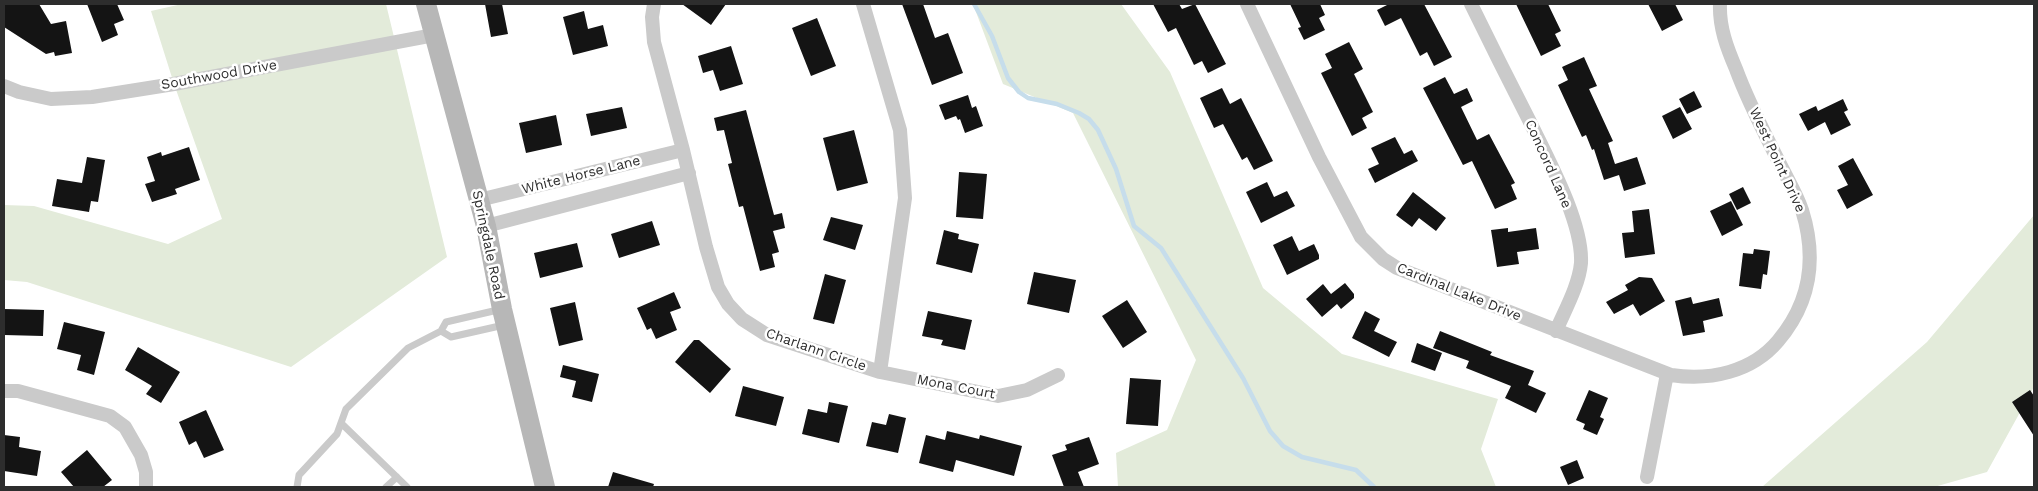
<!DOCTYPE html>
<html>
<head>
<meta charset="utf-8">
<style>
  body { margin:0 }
  #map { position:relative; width:2038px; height:491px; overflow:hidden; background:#fff; font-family:"Work Sans",sans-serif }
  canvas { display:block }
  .frame { position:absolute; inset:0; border:5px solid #2d2d2d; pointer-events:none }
</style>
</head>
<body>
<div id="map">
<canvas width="2038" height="491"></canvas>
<div class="frame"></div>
</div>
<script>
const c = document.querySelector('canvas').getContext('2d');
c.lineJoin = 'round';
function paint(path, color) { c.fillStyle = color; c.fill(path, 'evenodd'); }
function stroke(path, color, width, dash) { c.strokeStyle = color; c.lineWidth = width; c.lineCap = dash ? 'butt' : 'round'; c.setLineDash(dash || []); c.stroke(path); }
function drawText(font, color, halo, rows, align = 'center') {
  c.font = font + ' "Work Sans",sans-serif'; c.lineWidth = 5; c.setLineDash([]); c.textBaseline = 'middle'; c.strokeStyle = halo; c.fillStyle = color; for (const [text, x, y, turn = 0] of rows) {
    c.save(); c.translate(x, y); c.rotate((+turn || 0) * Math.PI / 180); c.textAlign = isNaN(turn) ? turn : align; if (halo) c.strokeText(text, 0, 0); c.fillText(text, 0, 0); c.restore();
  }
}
paint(new Path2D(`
  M182 4H386L447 257 291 367 27 282 4 280V205L34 206 168 244 222 219 174 84 151 11Z
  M973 4H1121L1170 72 1263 288 1342 354 1498 399 1481 449 1496 487H1118L1116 453 1167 430 1196 360 1073 113 1003 84Z
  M2034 215V387L1987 472 1934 487H1762L1927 342Z`), '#e3ebda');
stroke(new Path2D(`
  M974 4 992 36 1008 78 1019 92 1028 98 1057 104 1079 113 1089 119 1098 130 1116 169 1134 226 1161 248 1243 378 1270 431 1283 446 1302 457 1356 470 1374 487`), '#c6ddeb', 4.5);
paint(new Path2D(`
  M4 4H39L51 24 66 21 72 53 55 56 54 52 46 54 4 27Z
  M87 4H117L124 20 114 24 118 35 102 42Z
  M485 4H502L508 34 491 37Z
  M682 4H726L711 25Z
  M902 4H923L935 38 948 33 963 73 932 85Z
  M1153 4H1179L1182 9 1195 4 1226 64 1208 73 1202 61 1194 65 1176 28 1168 32Z
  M1290 4H1320L1325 15 1319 18 1325 30 1304 40 1298 28 1301 27Z
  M1389 4H1424L1452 57 1434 66 1427 52 1420 56 1401 18 1385 26 1377 10Z
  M1516 4H1548L1561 31 1555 34 1561 46 1541 56Z
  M1648 4H1675L1683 20 1662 31Z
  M584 11 588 29 603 25 608 46 573 55 563 17Z
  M817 18 836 66 811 76 792 28Z
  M1349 42 1363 69 1354 74 1373 112 1362 118 1367 128 1352 136 1321 73 1332 68 1325 54Z
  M731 46 743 84 720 91 713 70 703 73 698 56Z
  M1584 57 1597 86 1589 89 1613 141 1608 143 1615 164 1637 157 1646 184 1624 191 1619 175 1604 180 1594 149 1592 150 1586 135 1582 137 1558 85 1568 80 1562 67Z
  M1445 77 1454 94 1467 88 1473 101 1461 107 1477 140 1489 134 1515 183 1511 185 1517 199 1495 209 1472 161 1463 165 1423 88Z
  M1222 88 1230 104 1241 98 1273 161 1254 170 1247 157 1242 160 1223 124 1214 128 1200 98Z
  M1694 91 1702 107 1687 114 1679 99Z
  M968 95 972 108 976 106 983 126 965 133 960 119 958 120 956 116 945 120 939 105Z
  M1843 99 1848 110 1844 112 1851 125 1831 135 1825 122 1808 131 1799 114 1816 106 1818 111Z
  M622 107 627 128 591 136 586 114Z
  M1680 107 1692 129 1673 139 1662 116Z
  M746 110 774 215 782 213 785 228 773 231 779 252 772 254 775 267 760 271 743 206 739 207 728 164 732 163 724 130 717 131 714 118Z
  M556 115 562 145 526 153 519 123Z
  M854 130 868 183 837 191 823 138Z
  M1395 137 1404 154 1412 150 1418 161 1375 183 1368 169 1379 164 1371 148Z
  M189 147 200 180 175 189 177 194 152 202 145 184 155 181 147 157 161 152 162 156Z
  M87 157 105 160 98 202 91 201 89 212 52 206 57 179 82 183Z
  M1853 158 1873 195 1847 209 1837 190 1848 185 1838 166Z
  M959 172 987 174 983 219 956 217Z
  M1267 182 1274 197 1287 191 1295 206 1261 223 1246 192Z
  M1743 187 1751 203 1737 210 1729 194Z
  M1413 192 1446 218 1436 231 1419 218 1412 227 1396 215Z
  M1731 201 1743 225 1722 236 1710 211Z
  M1649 209 1655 254 1625 258 1622 233 1634 232 1632 211Z
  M831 217 863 225 855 250 823 240Z
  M652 221 660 245 619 258 611 234Z
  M1508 228V232L1536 228 1539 249 1517 252 1519 264 1497 267 1491 230Z
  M944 230 959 234 958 239 979 244 972 273 936 264Z
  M1292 236 1299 251 1314 244 1319 255V259L1287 275 1273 245Z
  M577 243 583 267 540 278 534 253Z
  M1754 249 1770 251 1767 275 1763 274 1761 289 1739 286 1743 253 1753 254Z
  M1034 272 1076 280 1069 313 1027 304Z
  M825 274 846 280 834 324 813 319Z
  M1639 277 1652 278 1665 301 1640 316 1633 304 1614 314 1606 302 1628 290 1625 285Z
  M1345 283 1354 294V298L1341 309 1337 304 1322 317 1306 299 1323 284 1331 294Z
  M674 292 681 308 670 312 677 330 656 339 651 328 647 330 637 308Z
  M1691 297 1693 304 1719 298 1723 316 1703 321 1705 332 1683 336 1675 301Z
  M1127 300 1147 332 1123 348 1102 316Z
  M575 302 583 340 559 346 550 308Z
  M4 309 44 310 43 336 4 335Z
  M928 311 972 320 965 350 941 345 943 340 922 336Z
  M1365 311 1380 319 1374 331 1397 342 1389 357 1352 338Z
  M64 322 105 332 94 375 77 370 81 355 57 349Z
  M1440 331 1492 352 1490 355 1534 371 1528 385 1546 393 1536 413 1505 398 1511 386 1466 368 1469 361 1433 348Z
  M694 340H699L731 369 710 393 675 362Z
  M1417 343 1442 353 1435 371 1411 362Z
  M138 347 180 372 161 403 146 394 152 386 125 370Z
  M563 365 599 374 592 402 572 397 576 381 560 377Z
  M1130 378 1161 380 1158 426 1126 424Z
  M743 386 784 397 776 426 735 416Z
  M1589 390 1608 398 1600 417 1604 419 1597 435 1583 429 1585 424 1576 420Z
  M2030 390 2034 396V436L2012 402Z
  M829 402 848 406 839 443 802 434 808 409 827 413Z
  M206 410 224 450 204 458 196 441 189 445 179 422Z
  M889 414 906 418 898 453 866 446 872 422 886 425Z
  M947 431 979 439 980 435 1022 446 1014 476 956 460 953 472 919 463 926 435 945 440Z
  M4 435 20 437 19 447 41 451 37 476 4 471Z
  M1089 437 1099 464 1078 472 1084 487H1064L1052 455 1067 450 1065 445Z
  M87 450 112 480 103 487H74L61 472Z
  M1577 460 1584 478 1568 485 1560 467Z
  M613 472 654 484 653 487H608Z`), '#141414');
stroke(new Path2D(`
  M502 309 446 322 441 331 451 337 504 325
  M341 423 407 487
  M297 487 299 475 337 434 346 409 408 348 441 331
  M386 487 397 477`), '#cacaca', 7);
stroke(new Path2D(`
  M654 4 652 17 654 42 683 150 706 247 718 287 728 304 742 319 767 335 880 372 998 396 1027 390 1058 375
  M863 4 900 130 905 198 880 372
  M1247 4 1319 157 1361 237 1383 259 1397 268 1671 375C1710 381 1752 372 1778 341 1811 302 1817 258 1802 210 1797 195 1788 180 1781 166 1765 134 1748 102 1736 69 1727 48 1719 27 1720 4
  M1471 4C1490 43 1509 81 1529 120 1547 157 1583 222 1581 263 1579 285 1565 310 1556 331
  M4 86 19 92 51 99 92 97 174 84 434 35
  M479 200 683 150
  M486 226 689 173
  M4 391H18L110 416 125 427 141 455 146 472V487
  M1647 477 1667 374`), '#cacaca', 14);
stroke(new Path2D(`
  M426 4 486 226 502 309 545 487`), '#b7b7b7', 20);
drawText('14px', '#2d2d2d', '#fff', [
  ["Southwood Drive",219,75,-10],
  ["West Point Drive",1777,160,65],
  ["Concord Lane",1548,164,66],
  ["White Horse Lane",581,175,-14],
  ["Springdale Road",488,245,78],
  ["Cardinal Lake Drive",1459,292,22],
  ["Charlann Circle",816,350,19],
  ["Mona Court",956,387,11]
]);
</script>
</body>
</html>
